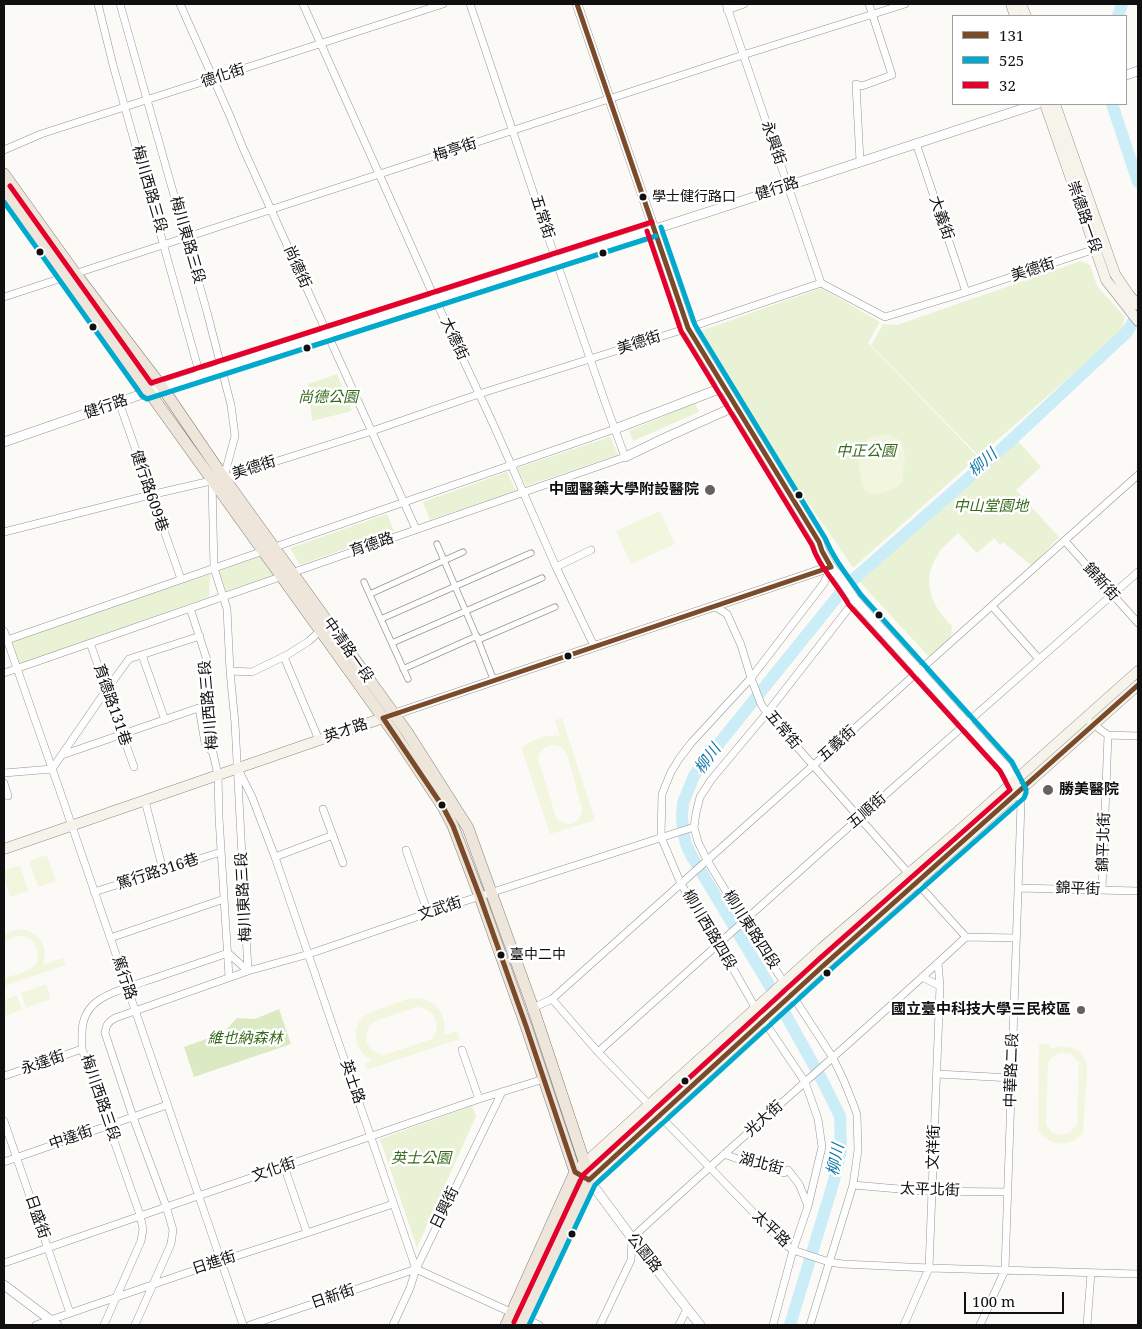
<!DOCTYPE html>
<html>
<head>
<meta charset="utf-8">
<style>
  body { margin:0 }
  #map { position:relative; width:1142px; height:1329px; overflow:hidden; background:#fcfaf6; font-family:"Noto Serif",serif }
  canvas { display:block }
  .frame { position:absolute; inset:0; border:5px solid #101010; pointer-events:none }
  .legend { position:absolute; left:952px; top:15px; width:175px; height:90px; box-sizing:border-box; background:#fff; border:1px solid #9f9f9f; margin:0; padding:6px 9px; list-style:none; font-size:15px; color:#101010 }
  .legend li { display:flex; align-items:center; gap:10px; height:25px }
  .legend b { width:25px; border:1px solid #9f9f9f }
  .scale { position:absolute; left:964px; top:1292px; width:100px; height:22px; box-sizing:border-box; border:2px solid #101010; border-top:0; padding-left:6px; font-size:15px; line-height:18px; white-space:nowrap; color:#101010; -webkit-text-stroke:4px #fff; paint-order:stroke }
</style>
</head>
<body>
<div id="map">
<canvas width="1142" height="1329"></canvas>
<div class="frame"></div>
<ul class="legend">
<li><b style="height:6px;background:#7a4b2a"></b>131</li>
<li><b style="height:6px;background:#00a9ce"></b>525</li>
<li><b style="height:6px;background:#e4002b"></b>32</li>
</ul>
<div class="scale">100 m</div>
</div>
<script>
const c = document.querySelector('canvas').getContext('2d');
c.lineJoin = 'round';
function paint(path, color) { c.fillStyle = color; c.fill(path, 'evenodd'); }
function stroke(path, color, width, dash) { c.strokeStyle = color; c.lineWidth = width; c.lineCap = dash ? 'butt' : 'round'; c.setLineDash(dash || []); c.stroke(path); }
function drawText(font, color, halo, rows, align = 'center') {
  c.font = font + ' "Noto Serif","Noto Sans TC",serif'; c.lineWidth = 5; c.setLineDash([]); c.textBaseline = 'middle'; c.strokeStyle = halo; c.fillStyle = color; for (const [text, x, y, turn = 0] of rows) {
    c.save(); c.translate(x, y); c.rotate((+turn || 0) * Math.PI / 180); c.textAlign = isNaN(turn) ? turn : align; if (halo) c.strokeText(text, 0, 0); c.fillText(text, 0, 0); c.restore();
  }
}
paint(new Path2D(`
  M1081 261 1090 265 1097 286 1125 317 1122 331 979 456 871 345 883 324 897 325Z
  M821 288 880 322 868 343 978 457 853 568 828 531 754 428 698 332Z
  M337 374 352 411 312 421 308 384Z
  M695 403 699 412 633 441 629 431Z
  M610 437 618 455 526 486 517 468Z
  M1018 441 1041 467 1016 490 1059 537 1032 566 1003 542 1000 545 994 538 977 553 958 533C952 539 944 545 939 553 920 579 931 606 952 626L951 638 929 657 859 581Z
  M507 472 516 491 430 520 423 502Z
  M387 514 394 531 300 565 290 548Z
  M261 556 274 575 226 591 219 571Z
  M210 574 209 597 18 665 10 641Z
  M472 1106 476 1116 417 1248 380 1139Z`), '#e9f2d5');
paint(new Path2D(`
  M279 1009 291 1044 194 1077 184 1047 223 1033 237 1018 255 1019Z`), '#dbeac3');
paint(new Path2D(`
  M887 434 902 441C904 452 907 462 902 473 903 477 904 481 901 484 896 489 878 496 871 494 868 493 866 491 864 489 861 482 857 458 859 451 861 447 864 444 867 441L866 439Z
  M660 511 675 544 631 564 616 531Z
  M562 718 595 820 550 834 521 747C534 740 546 734 560 736L555 720ZM552 745C559 745 563 748 567 754L582 809C580 825 566 829 556 817L538 759C539 751 544 747 552 745Z
  M47 855 56 881 38 887 29 861Z
  M20 865 28 891 10 897 4 878V870Z
  M19 929C39 930 49 946 43 965L63 958 66 965 4 986V978C12 975 23 974 30 969 44 961 38 939 23 936 17 935 9 939 4 941V934Z
  M46 984 51 999 26 1008 21 993Z
  M17 995 22 1010 4 1016V1000Z
  M414 998C435 998 448 1015 444 1035L457 1031 460 1039 367 1070 365 1063 372 1061C364 1056 357 1049 356 1040 353 1015 373 1011 391 1005 399 1002 406 999 414 998ZM416 1007C434 1008 443 1025 432 1039L384 1055C365 1052 360 1033 375 1021Z
  M1039 1044H1049L1050 1049C1063 1044 1082 1046 1086 1062 1088 1069 1087 1078 1086 1085 1085 1101 1084 1117 1083 1133 1070 1148 1049 1147 1038 1130ZM1060 1053 1071 1054 1079 1062 1077 1125 1069 1133 1062 1135 1052 1132 1047 1126 1046 1123 1048 1064 1051 1058Z`), '#f2f6df');
stroke(new Path2D(`
  M1118 16 1122 4
  M1112 104 1138 182
  M790 1325 833 1184 841 1151 840 1116 822 1080 768 983 691 855 686 844 683 831 682 816 683 803 694 776 700 767 842 591 854 579 1006 445 1127 332 1138 313`), '#cbedf7', 12);
const pedestrian = new Path2D(`
  M437 544 478 640 494 681
  M364 582 408 679
  M370 594 463 552
  M381 619 531 553
  M478 640 555 607
  M392 643 542 578
  M403 669 477 636`);
const minor = new Path2D(`
  M98 4 113 65 200 375
  M120 4 207 312 231 405 235 436 224 477
  M180 4 230 116 243 148 416 529
  M303 4 435 299 495 428 556 567 594 646
  M726 4 821 283
  M727 10 744 4
  M916 143 966 292
  M4 150 41 134 443 4
  M860 161 856 84 862 86 892 75 869 4
  M4 297 743 55 905 4
  M119 402 181 579
  M4 532 150 495 224 478 372 431 479 394 688 328 821 283 885 317 966 292 1098 248
  M1065 541 1138 623
  M556 567 591 550
  M714 606 727 614 741 645 751 678 761 704 767 713 917 883 966 937 1016 938
  M992 606 1039 659
  M190 608 207 660 213 753 218 775 219 818 229 977
  M4 631 62 797 243 1325
  M4 641 615 429
  M90 643 134 767
  M142 655 165 720
  M284 657 319 740
  M230 671 252 672 287 655 309 641 320 631
  M4 673 625 457 605 402 556 260 470 4
  M199 708 205 743 213 753
  M1091 723 1108 735 1138 736
  M62 755 210 704
  M239 771 252 797 275 857 416 1269 539 1325
  M4 773 52 769 107 689 129 659 200 636
  M4 783 8 796
  M145 801 163 870
  M323 809 343 863
  M406 850 428 913
  M275 857 333 835
  M1018 888 1138 891
  M1102 890 1108 735
  M94 892 221 852
  M110 938 224 899
  M228 953 248 971 309 954 428 913 694 827
  M922 977 940 986
  M552 999 598 1052 783 1243 793 1250 829 1262 843 1264 929 1268 1138 1274
  M532 1011 533 1008 552 999 1138 475
  M462 1050 479 1099
  M598 1052 860 817 1138 572
  M937 1074 1012 1078
  M4 1076 82 1049
  M4 1121 70 1313
  M724 1154 752 1164 784 1173 788 1170 799 1184 808 1206
  M4 1162 167 1105
  M284 1166 307 1233
  M853 1185 922 1191 1008 1192
  M4 1263 479 1099 544 1079
  M36 1325 221 1261 307 1233 393 1204
  M104 1325 141 1241 143 1229 140 1215 82 1049C82 1033 80 1019 92 1006 103 993 138 984 155 978 179 970 204 961 228 953
  M135 1325 171 1244 173 1230 166 1206 133 1117 105 1033C106 1025 108 1022 115 1018L248 971 235 723 230 671 227 609 214 568 212 481
  M250 1325 416 1269
  M393 1325 410 1288 416 1269 502 1092
  M600 1325 631 1260 632 1238C742 1136 856 1039 966 937
  M679 1325 687 1309
  M773 1325 793 1250 808 1206 822 1147 818 1119 805 1082 756 1009 719 944 681 884 661 837 662 794 671 772 679 759 692 742 751 678 824 583 831 567
  M810 1325 853 1185 858 1150 857 1115 854 1106 844 1081 833 1058 744 921 707 860 698 842 694 827 696 813 700 797 711 780 767 713 855 600
  M904 1325 929 1268 940 986 938 963
  M980 1325 1005 1270 1021 803 1019 792 1014 781
  M1087 1325 1091 1273`);
const tertiary = new Path2D(`
  M577 4 688 328 819 542 822 551 831 567 841 579 855 600 1006 767 1014 781
  M1126 75 1138 71
  M615 429 724 387
  M4 442 148 392 268 353 705 213 1037 104
  M625 457 669 436 736 406
  M389 716 821 570 831 567
  M589 1180 632 1238 700 1325
  M4 1285 57 1325`);
const secondary = new Path2D(`
  M1011 4 1015 16
  M1021 4 1026 16
  M1045 104 1106 280 1138 321
  M1055 104 1115 274 1129 295 1138 305
  M1138 671 964 826 822 948 575 1172 589 1180 824 965 1138 685
  M4 849 383 718`);
const primary = new Path2D(`
  M4 174 75 273 162 387 224 478 407 732 468 828 533 1008 585 1164 589 1180 521 1325
  M4 190 396 736 443 807 453 826 480 897 526 1026 575 1172 506 1325`);
stroke(pedestrian, '#969594', 7);
stroke(minor, '#969594', 8);
stroke(tertiary, '#969594', 10);
stroke(secondary, '#8d8c8a', 11);
stroke(primary, '#848381', 12);
stroke(pedestrian, '#fffefe', 5.5);
stroke(minor, '#fffefe', 7);
stroke(tertiary, '#fffefe', 9);
stroke(secondary, '#f6f3eb', 10);
stroke(primary, '#eee6da', 11);
stroke(new Path2D(`
  M577 4 688 328 819 542 822 551 831 567
  M831 567 383 718 443 807 453 826 480 897 526 1026 575 1172 589 1180 824 965 1138 685`), '#7a4b2a', 5);
stroke(new Path2D(`
  M4 202 142 396 147 399 656 236
  M529 1325 595 1185 829 971 1024 798 1026 793V789L1012 762 861 595C848 576 834 560 825 538L695 325 661 227`), '#00a9ce', 5);
stroke(new Path2D(`
  M10 186 151 383 652 222
  M514 1322 583 1175 819 959 1010 790 1000 771 849 605C845 598 840 591 835 584 826 571 817 561 812 545L681 331 647 231`), '#e4002b', 5);
for (const [x, y, r, color] of [
  [643,197,4.5,"#101010"],
  [40,252,4.5,"#101010"],
  [603,253,4.5,"#101010"],
  [93,327,4.5,"#101010"],
  [307,348,4.5,"#101010"],
  [710,490,6,"#636260"],
  [799,495,4.5,"#101010"],
  [879,615,4.5,"#101010"],
  [568,656,4.5,"#101010"],
  [1048,790,6,"#636260"],
  [442,805,4.5,"#101010"],
  [501,955,4.5,"#101010"],
  [827,973,4.5,"#101010"],
  [1081,1010,5,"#636260"],
  [685,1081,4.5,"#101010"],
  [572,1234,4.5,"#101010"]
]) { const dot = new Path2D(); dot.arc(x, y, r, 0, 2 * Math.PI); c.fillStyle = color; c.fill(dot); stroke(dot, '#fff', 2); }
drawText('14px', '#101010', '#fff', [
  ["學士健行路口",652,197],
  ["臺中二中",510,955]
], 'left');
drawText('15px', '#101010', '#fff', [
  ["德化街",223,76,-18],
  ["永興街",773,143,71],
  ["梅亭街",455,150,-18],
  ["梅川西路三段",149,189,74],
  ["健行路",777,189,-18],
  ["五常街",542,217,72],
  ["崇德路一段",1084,217,71],
  ["大義街",941,218,71],
  ["梅川東路三段",187,240,74],
  ["尚德街",297,267,66],
  ["美德街",1033,270,-18],
  ["大德街",454,339,65],
  ["美德街",639,343,-18],
  ["健行路",106,407,-19],
  ["美德街",254,468,-18],
  ["健行路609巷",149,491,71],
  ["育德路",372,545,-19],
  ["錦新街",1101,582,48],
  ["中清路一段",348,650,55],
  ["育德路131巷",112,705,71],
  ["梅川西路三段",209,705,-95],
  ["五常街",783,730,50],
  ["英才路",346,731,-19],
  ["五義街",837,744,-42],
  ["五順街",867,811,-41],
  ["錦平北街",1104,842,-88],
  ["篤行路316巷",158,872,-18],
  ["錦平街",1078,889,2],
  ["梅川東路三段",244,897,-93],
  ["文武街",440,909,-18],
  ["柳川西路四段",709,930,59],
  ["柳川東路四段",751,930,57],
  ["篤行路",124,978,71],
  ["永達街",43,1063,-19],
  ["中華路二段",1012,1070,-88],
  ["英士路",352,1082,71],
  ["梅川西路三段",100,1098,71],
  ["光大街",764,1119,-42],
  ["中達街",71,1138,-19],
  ["文祥街",934,1147,-88],
  ["湖北街",761,1164,15],
  ["文化街",274,1170,-19],
  ["太平北街",930,1190,2],
  ["日興街",445,1208,-64],
  ["日盛街",37,1217,71],
  ["太平路",771,1229,44],
  ["公園路",644,1253,52],
  ["日進街",214,1263,-18],
  ["日新街",333,1297,-19]
]);
drawText('italic 15px', '#376b1d', '#fff', [
  ["尚德公園",328,398],
  ["中正公園",866,452],
  ["中山堂園地",991,507],
  ["維也納森林",245,1039],
  ["英士公園",421,1159]
]);
drawText('bold 15px', '#101010', '#fff', [
  ["中國醫藥大學附設醫院",699,490],
  ["勝美醫院",1059,790,"left"],
  ["國立臺中科技大學三民校區",1071,1010]
], 'right');
drawText('italic 16px', '#137aa8', '#fff', [
  ["柳川",983,463,-42],
  ["柳川",708,759,-54],
  ["柳川",836,1160,-79]
]);
</script>
</body>
</html>
